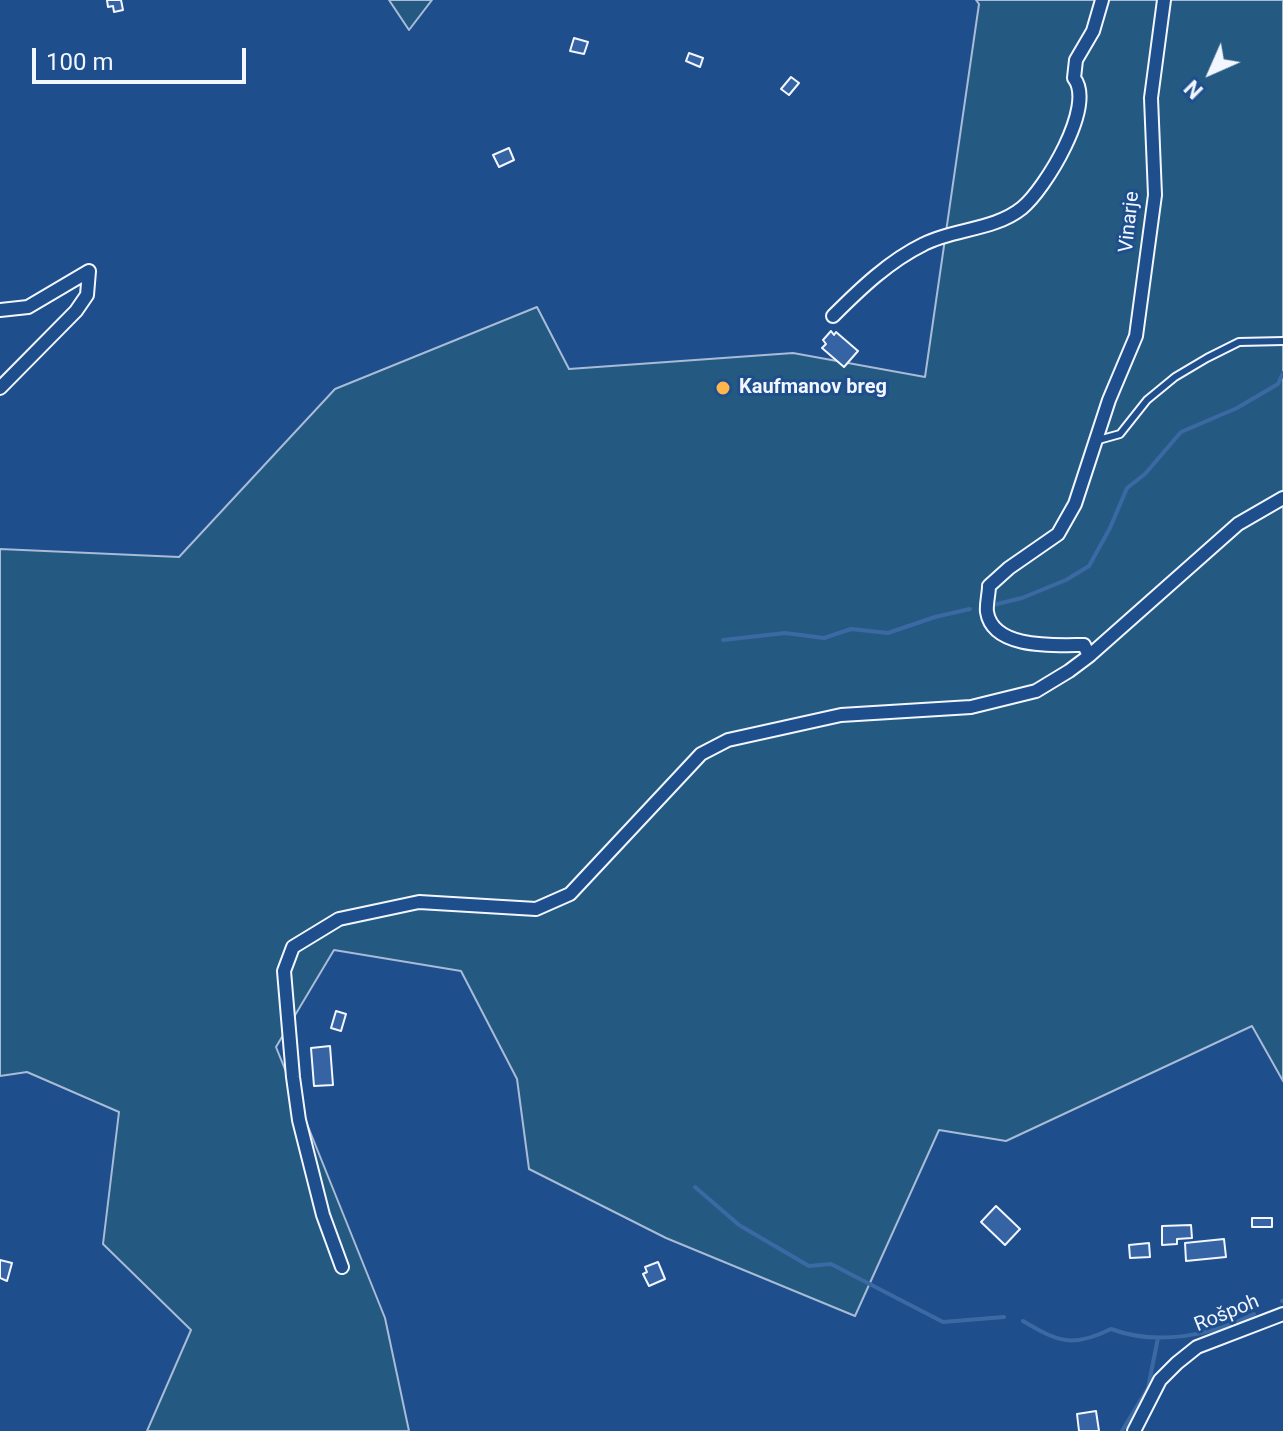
<!DOCTYPE html>
<html>
<head>
<meta charset="utf-8">
<style>
  body { margin:0 }
  #map { position:relative; width:1283px; height:1431px; overflow:hidden; background:#1f4e8c; font-family:Roboto,sans-serif }
  canvas { display:block }
  .north { position:absolute; left:1171px; top:32px; width:80px; height:80px; -webkit-text-stroke:6px #1f4e8c; paint-order:stroke; rotate:225deg; font-size:22px; font-weight:700; line-height:32px; text-align:center; color:#f2f6ff }
  .north::after { content:''; display:block; margin:auto; width:28px; height:36px; background:#f2f6ff; clip-path:polygon(50% 0,100% 100%,50% 72%,0 100%) }
  .scale { position:absolute; left:32px; top:48px; width:214px; height:36px; box-sizing:border-box; border:4px solid #f2f6ff; border-top:0; padding-left:10px; font-size:24px; line-height:28px; white-space:nowrap; color:#f2f6ff; -webkit-text-stroke:6px #1f4e8c; paint-order:stroke }
</style>
</head>
<body>
<div id="map">
<canvas width="1283" height="1431"></canvas>
<div class="north">N</div>
<div class="scale">100 m</div>
</div>
<script>
const c = document.querySelector('canvas').getContext('2d');
c.lineJoin = 'round';
function paint(path, color) { c.fillStyle = color; c.fill(path, 'evenodd'); }
function stroke(path, color, width, dash) { c.strokeStyle = color; c.lineWidth = width; c.lineCap = dash ? 'butt' : 'round'; c.setLineDash(dash || []); c.stroke(path); }
function drawText(font, color, halo, rows, align = 'center') {
  c.font = font + ' Roboto,sans-serif'; c.lineWidth = 6; c.setLineDash([]); c.textBaseline = 'middle'; c.strokeStyle = halo; c.fillStyle = color; for (const [text, x, y, turn = 0] of rows) {
    c.save(); c.translate(x, y); c.rotate((+turn || 0) * Math.PI / 180); c.textAlign = isNaN(turn) ? turn : align; if (halo) c.strokeText(text, 0, 0); c.fillText(text, 0, 0); c.restore();
  }
}
const green = new Path2D(`
  M389 0H432L409 30Z
  M976 0H1283V1081L1252 1026 1006 1141 939 1130 855 1316 666 1238 529 1169 517 1079 461 971 334 950 276 1047 385 1318 409 1431H147L191 1330 103 1244 119 1112 27 1072 0 1076V549L179 557 335 389 537 307 569 369 793 353 925 377 979 4Z`);
paint(green, '#245a82');
stroke(green, '#a8bbd7', 2);
stroke(new Path2D(`
  M993 605 1022 598 1066 580 1089 566 1110 528 1127 488 1145 474 1181 432 1237 408 1278 384 1283 373
  M723 640 785 633 824 638 851 629 888 633 935 617 970 609
  M695 1187 739 1225 809 1266 831 1264 943 1322 1004 1317
  M1282 1301H1283
  M1023 1321C1058 1342 1073 1348 1111 1329 1157 1346 1211 1336 1254 1314
  M1122 1431 1148 1388 1158 1338`), '#3b69a3', 4);
const building = new Path2D(`
  M107 0H121L123 10 114 12 113 6 108 7Z
  M574 38 588 42 584 54 570 51Z
  M689 53 703 58 700 67 686 61Z
  M791 77 799 83 789 95 781 89Z
  M509 148 514 160 499 167 493 155Z
  M831 331 834 335 836 332 858 351 844 367 822 348 826 344 823 340Z
  M336 1011 346 1014 341 1031 331 1028Z
  M330 1046 333 1085 314 1086 311 1048Z
  M996 1206 1020 1229 1005 1245 981 1222Z
  M1252 1218H1272V1227H1252Z
  M1191 1225 1192 1238 1177 1239V1244L1162 1245V1226Z
  M1224 1239 1226 1257 1186 1261 1185 1243Z
  M1149 1243 1150 1257 1130 1258 1129 1245Z
  M0 1260 12 1263 7 1281 0 1278Z
  M658 1262 665 1279 649 1286 643 1274 647 1272 645 1267Z
  M1096 1411 1099 1431H1079L1077 1414Z`);
paint(building, '#3563a3');
stroke(building, '#f2f6ff', 2);
const service = new Path2D(`
  M1095 441 1120 434 1147 400 1175 377 1207 358 1239 342 1283 341`);
const minor = new Path2D(`
  M0 310 28 307 89 271 87 295 76 311 0 388
  M833 316C860 289 889 261 924 244 953 229 995 230 1022 208 1045 189 1096 106 1074 78L1076 60 1093 31 1102 0
  M1089 656 1238 524 1283 498
  M342 1267 323 1215 299 1120 293 1077 284 971 293 947 339 919 419 902 536 909 570 894 701 754 728 740 841 715 971 707 1036 691 1069 671 1089 656 1084 645C1057 645 993 650 987 612 986 604 989 594 989 586L1009 568 1058 534 1075 504 1109 400 1136 336 1155 195 1151 98 1164 0
  M1134 1431 1160 1380 1177 1363 1197 1347 1283 1314`);
stroke(service, '#f2f6ff', 10);
stroke(minor, '#f2f6ff', 16);
stroke(service, '#1f4e8c', 6);
stroke(minor, '#1f4e8c', 12);
for (const [x, y, r, color] of [
  [723,388,8,"#ffb74d"]
]) { const dot = new Path2D(); dot.arc(x, y, r, 0, 2 * Math.PI); c.fillStyle = color; c.fill(dot); stroke(dot, '#1f4e8c', 3); }
drawText('20px', '#f2f6ff', '#1f4e8c', [
  ["Vinarje",1130,222,-84],
  ["Rošpoh",1227,1314,-22]
]);
drawText('bold 20px', '#f2f6ff', '#1f4e8c', [
  ["Kaufmanov breg",739,388]
], 'left');
</script>
</body>
</html>
